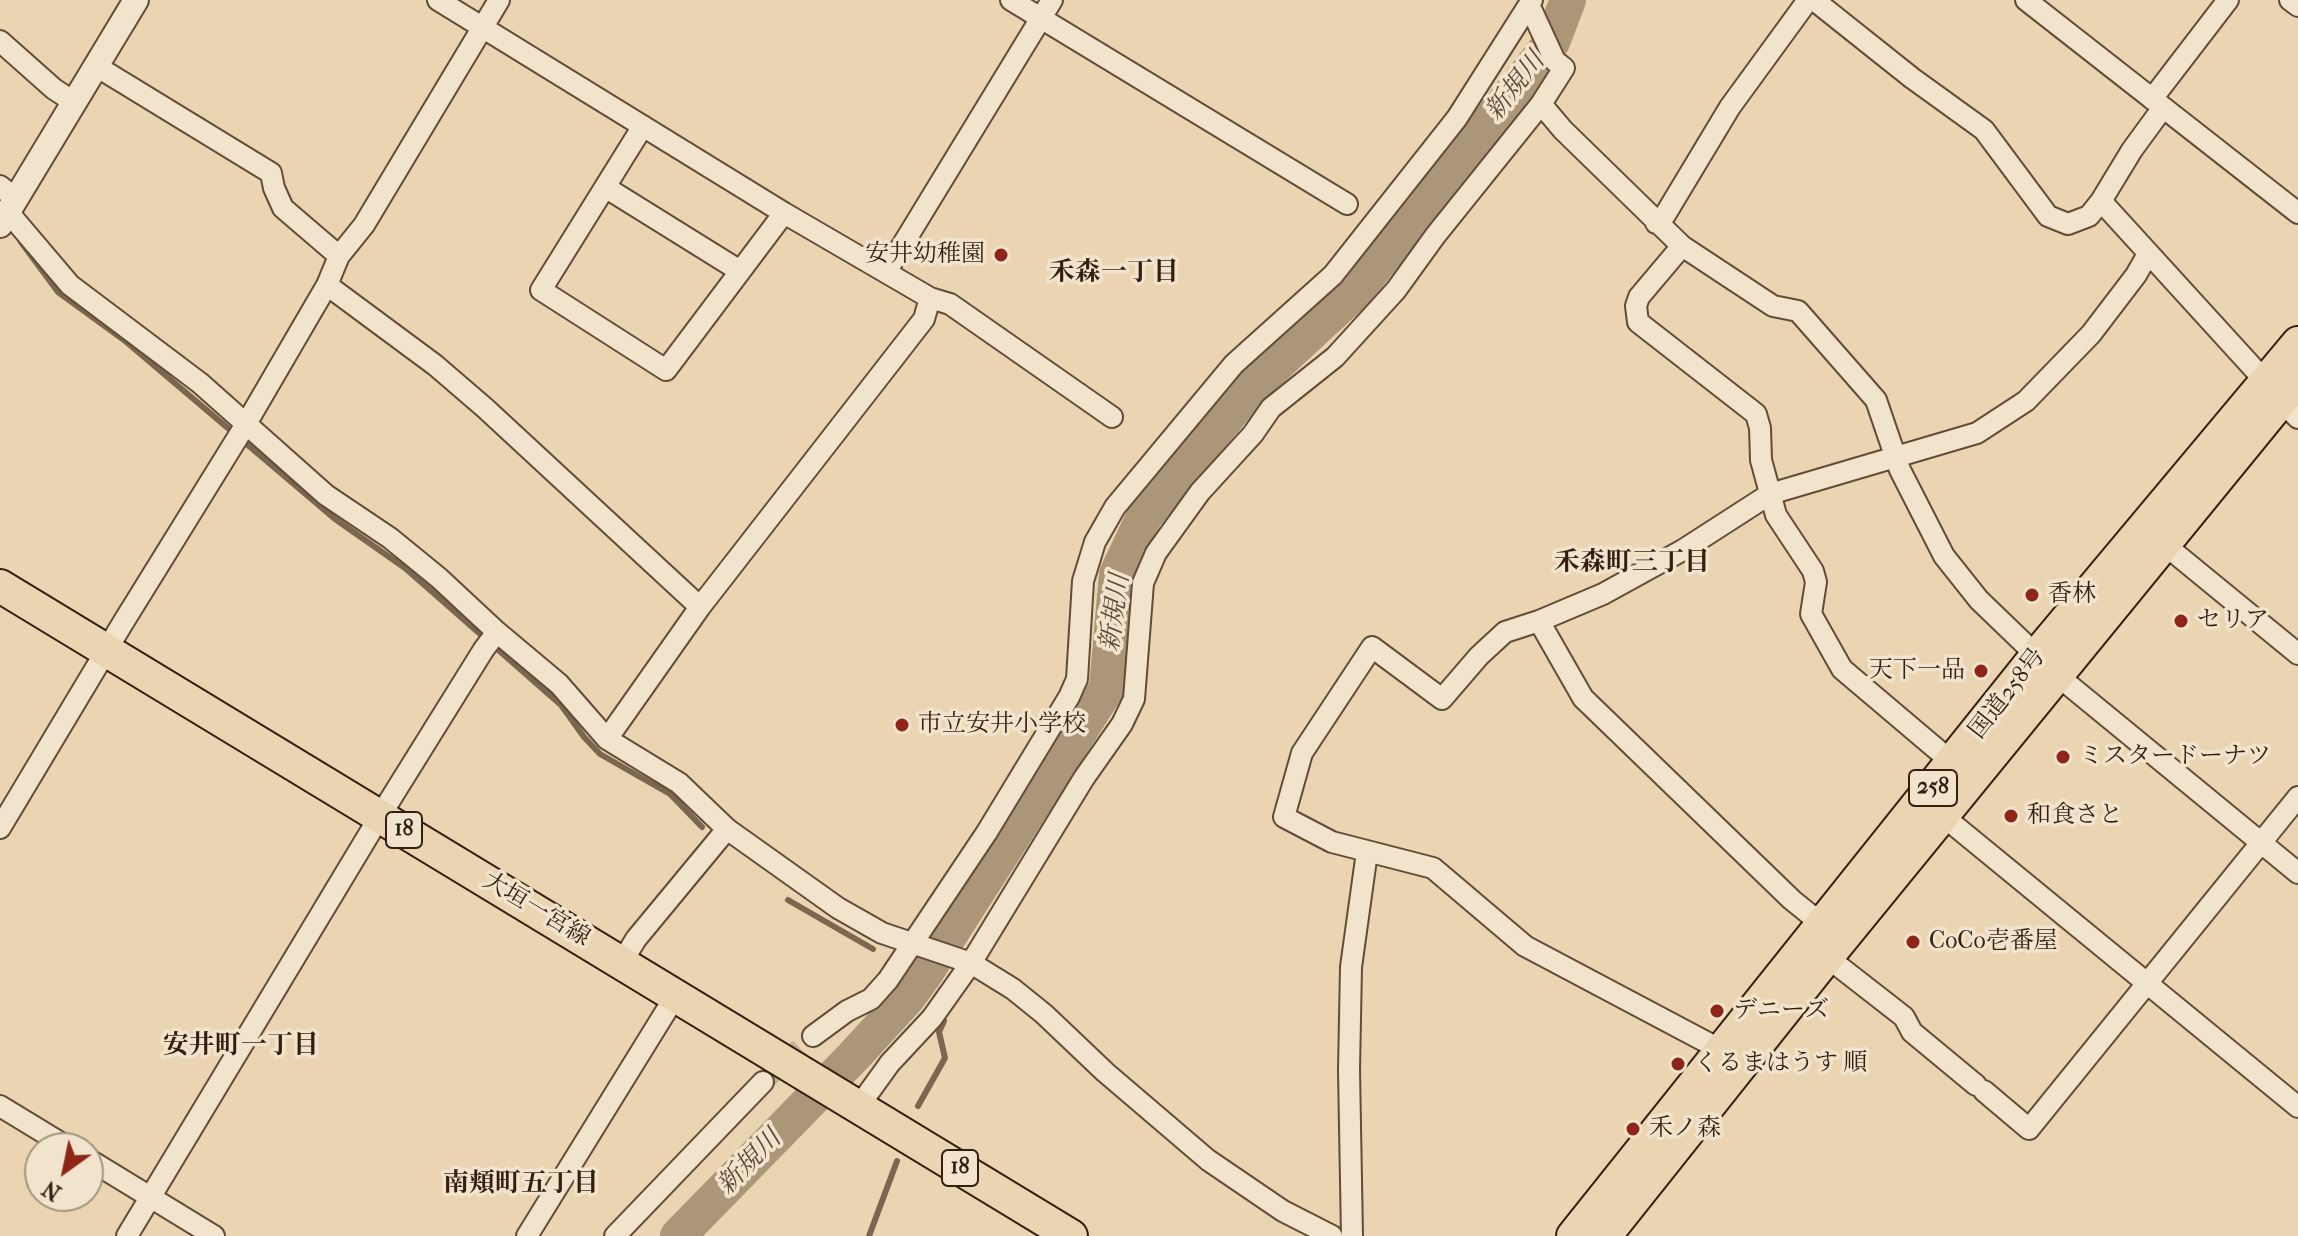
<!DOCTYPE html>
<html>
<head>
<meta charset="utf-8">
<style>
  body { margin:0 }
  #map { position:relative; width:2298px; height:1236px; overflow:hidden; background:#ead4b1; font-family:"IM FELL French Canon",serif }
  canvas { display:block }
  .north { position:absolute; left:24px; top:1132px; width:80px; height:80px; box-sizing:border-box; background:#f1e3cc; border:2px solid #a59580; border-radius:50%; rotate:213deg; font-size:22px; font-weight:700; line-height:32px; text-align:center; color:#341f0f }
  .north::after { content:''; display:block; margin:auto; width:28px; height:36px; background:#8f2418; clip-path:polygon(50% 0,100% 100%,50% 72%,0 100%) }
</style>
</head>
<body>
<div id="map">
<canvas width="2298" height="1236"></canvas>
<div class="north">N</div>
</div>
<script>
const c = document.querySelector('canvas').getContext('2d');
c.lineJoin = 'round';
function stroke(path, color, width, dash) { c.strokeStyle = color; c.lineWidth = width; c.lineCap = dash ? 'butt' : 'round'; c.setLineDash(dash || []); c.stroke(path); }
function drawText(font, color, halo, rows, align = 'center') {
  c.font = font + ' "IM FELL French Canon","Noto Serif JP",serif'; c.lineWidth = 7; c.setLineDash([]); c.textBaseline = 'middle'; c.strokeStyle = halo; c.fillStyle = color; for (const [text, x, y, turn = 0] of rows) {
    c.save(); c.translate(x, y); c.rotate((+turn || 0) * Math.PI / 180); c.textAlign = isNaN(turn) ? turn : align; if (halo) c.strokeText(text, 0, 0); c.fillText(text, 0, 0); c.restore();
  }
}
stroke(new Path2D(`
  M21 242 58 292 124 340 335 519 405 568 561 705 584 737 600 754 670 794 702 827
  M788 900 873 949
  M918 1106 945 1058 939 1032 944 1021
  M869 1236 897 1161`), '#7c664f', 6);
stroke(new Path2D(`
  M678 1236 853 1057 908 997 926 972 1107 688 1117 574 1144 517 1251 388 1356 291 1552 42 1568 0`), '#ac967a', 36);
stroke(new Path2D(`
  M763 1082 813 1036`), '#c6b091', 20, [20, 10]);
const minor = new Path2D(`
  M438 0 784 213 930 298 950 304 1112 417
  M1011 0 1347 204
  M1814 0 1912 78 1984 130 2048 216 2068 224 2089 216 2101 201
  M2026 0 2298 213
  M2290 0 2298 6
  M0 41 54 89 74 102
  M96 66 271 173 274 188 283 208 339 256
  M2152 99 2228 0
  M1541 104 1563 130 1682 246 1773 306 1798 311 1876 400 1900 470 1944 556 1979 600 2058 676 2298 873
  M2162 109 2132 150 2101 201 2266 382
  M643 126 541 290 666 370 784 213
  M0 186 16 199
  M605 187 740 271
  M8 212 70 285 200 383 326 495 390 538 439 578 497 632 559 684 607 739 679 783 727 829 838 908 882 933 971 963 1013 989 1044 1014 1105 1072 1208 1160 1283 1211 1332 1236
  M1656 223 1665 215 1730 107 1808 0
  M1682 246 1639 297 1636 306 1638 322 1756 414 1760 428 1761 460 1776 515 1813 571 1816 582 1811 614 1842 669 1953 763
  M886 272 1052 0
  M327 285 435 365 485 408 700 607
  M2281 401 2298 418
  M2165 545 2298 654
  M1539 621 1583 698 1792 900 1823 925
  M607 739 700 607 924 319 930 298
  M1943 816 2298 1107
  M0 828 121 626 246 424 327 285 339 256 364 225 499 0
  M1827 957 1904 1017 1912 1032 1976 1085
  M622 962 636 939 727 829
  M813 1036 847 1011 871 999 888 980 987 832 1069 697 1077 679 1083 581 1095 542 1115 507 1234 364 1333 275 1457 118 1532 0
  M1720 1053 1708 1043 1525 946 1433 868 1332 842 1284 817 1302 753 1372 647 1442 699 1479 656 1505 632 1539 621 1603 594 1683 550 1770 494 1977 433 2026 401 2091 334 2136 275 2148 254
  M1984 1091 2029 1129 2298 797
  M0 1106 69 1148
  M859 1106 890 1063 932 1018 971 963 1084 778 1122 724 1134 699 1143 583 1156 553 1200 492 1253 434 1271 408 1335 357 1396 290 1435 236 1541 104 1564 68 1555 61 1532 11 1528 8
  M88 1159 214 1236
  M127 1236 380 816 484 649 497 632
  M527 1236 676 995
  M615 1236 763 1082
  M1352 1236 1349 1070 1351 967 1367 852`);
const tertiary = new Path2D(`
  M0 225 136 0`);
const primary = new Path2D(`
  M0 586 1071 1236`);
const trunk = new Path2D(`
  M1573 1236 2037 655 2298 343
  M1605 1236 1827 957 2298 380`);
stroke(minor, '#624c38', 24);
stroke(tertiary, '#624c38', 28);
stroke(primary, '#341f0f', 36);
stroke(trunk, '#341f0f', 36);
stroke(minor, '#f1e3cc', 20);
stroke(tertiary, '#f1e3cc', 24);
stroke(primary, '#ead4b1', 32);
stroke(trunk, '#ead4b1', 32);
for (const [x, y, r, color] of [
  [1001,255,8,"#8f2418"],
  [2032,595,8,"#8f2418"],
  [2181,621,8,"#8f2418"],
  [1981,671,8,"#8f2418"],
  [902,725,8,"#8f2418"],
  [2063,757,8,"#8f2418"],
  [2011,816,8,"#8f2418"],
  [1913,942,8,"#8f2418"],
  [1717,1011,8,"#8f2418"],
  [1678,1064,8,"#8f2418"],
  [1633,1129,8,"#8f2418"]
]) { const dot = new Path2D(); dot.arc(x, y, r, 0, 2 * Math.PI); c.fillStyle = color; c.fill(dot); stroke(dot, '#f1e3cc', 3); }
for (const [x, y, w] of [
  [1933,788,48],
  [404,830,36],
  [960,1168,36]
]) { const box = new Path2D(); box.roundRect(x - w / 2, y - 18, w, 36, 6); c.fillStyle = '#f1e3cc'; c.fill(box); stroke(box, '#341f0f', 2); }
drawText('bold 22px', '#341f0f', null, [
  ["258",1933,788],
  ["18",404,830],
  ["18",960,1168]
]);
drawText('24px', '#341f0f', '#f1e3cc', [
  ["安井幼稚園",985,255,"right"],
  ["香林",2048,595],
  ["セリア",2197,621],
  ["天下一品",1965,671,"right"],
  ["市立安井小学校",918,725],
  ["ミスタードーナツ",2079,757],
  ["和食さと",2027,816],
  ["CoCo壱番屋",1929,942],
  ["デニーズ",1733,1011],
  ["くるまはうす 順",1694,1064],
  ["禾ノ森",1649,1129]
], 'left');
drawText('24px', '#341f0f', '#f1e3cc', [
  ["国道258号",2008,694,-52],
  ["大垣一宮線",536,910,31]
]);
drawText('italic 26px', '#5e4934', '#f1e3cc', [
  ["新規川",1516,87,-52],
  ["新規川",1116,613,-82],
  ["新規川",750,1163,-46]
]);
drawText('bold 26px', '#341f0f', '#f1e3cc', [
  ["禾森一丁目",1114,274],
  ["禾森町三丁目",1632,564],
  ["安井町一丁目",241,1047],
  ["南頬町五丁目",521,1185]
]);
</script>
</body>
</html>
